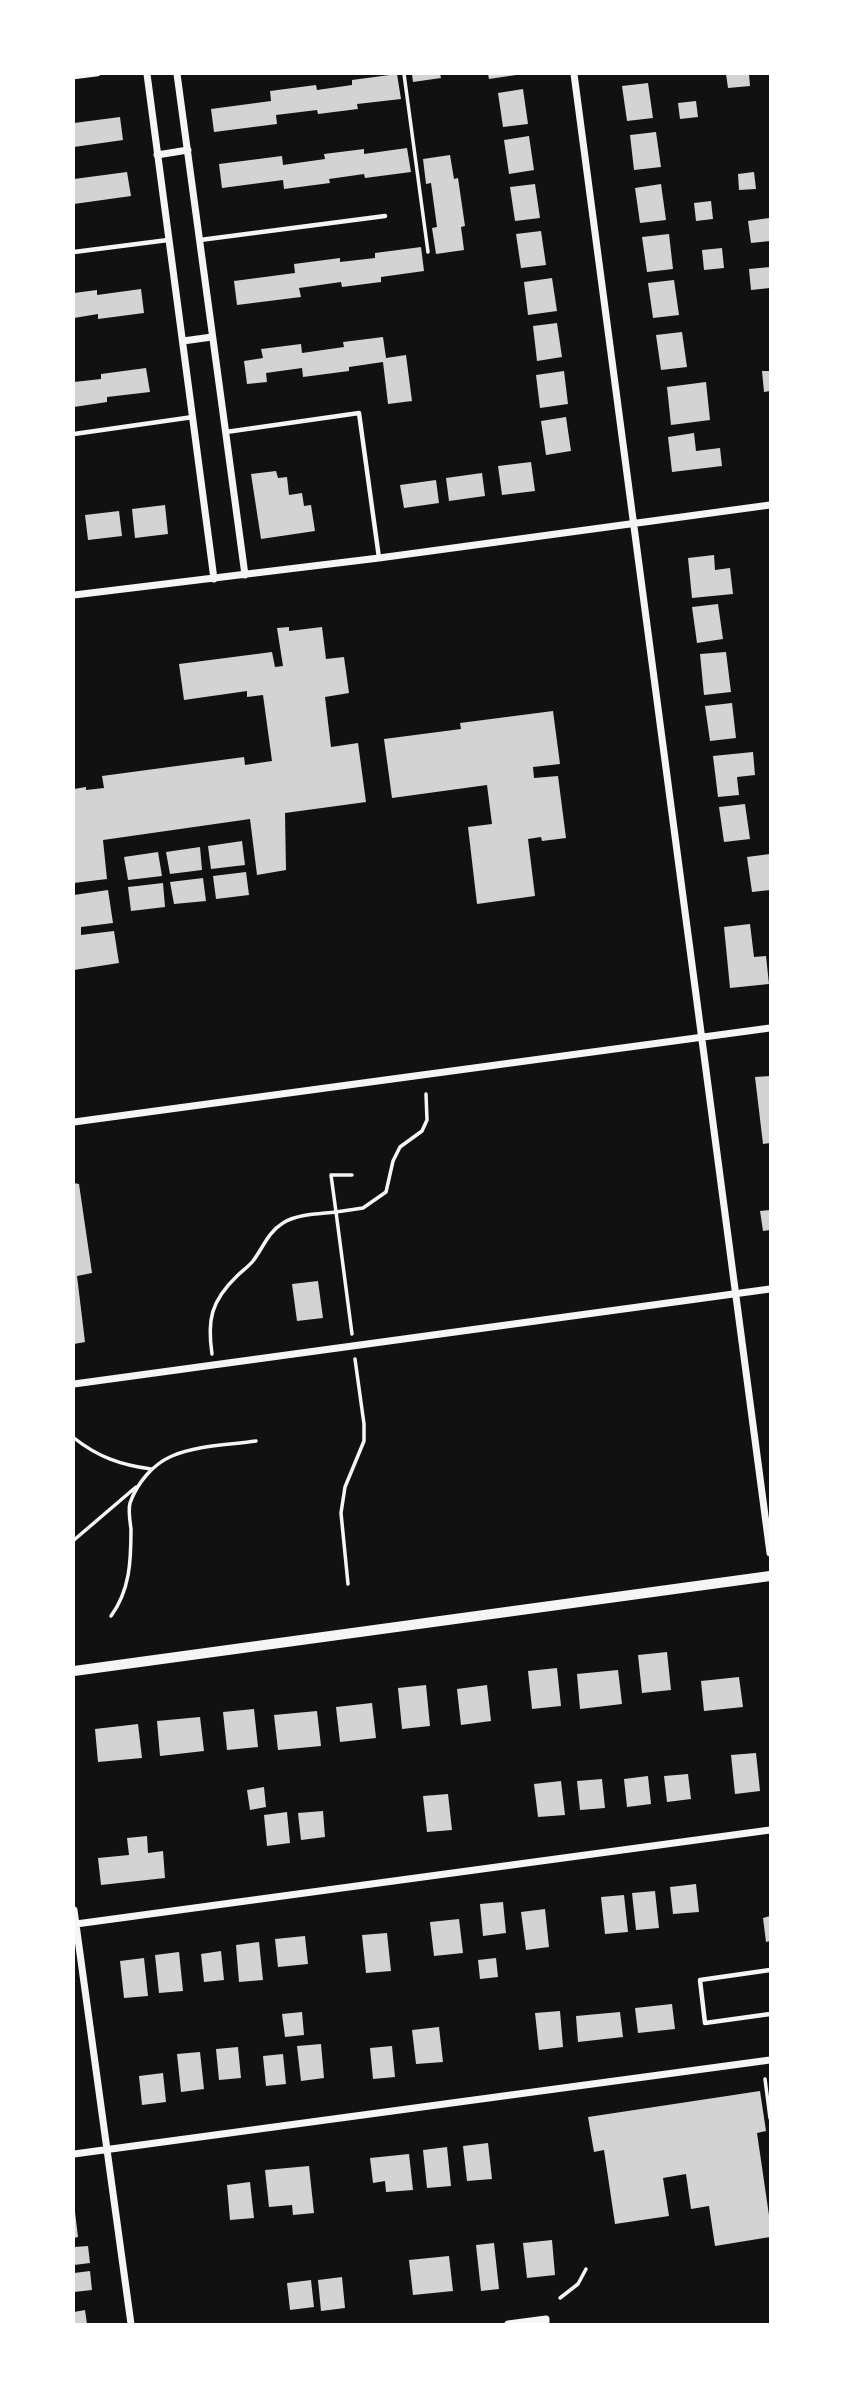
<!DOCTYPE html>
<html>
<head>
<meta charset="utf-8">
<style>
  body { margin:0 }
  #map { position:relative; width:844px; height:2398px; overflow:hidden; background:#111; font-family:"Source Serif 4",serif }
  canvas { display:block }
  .frame { position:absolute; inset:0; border:75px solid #fff; pointer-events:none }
</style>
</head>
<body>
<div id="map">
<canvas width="844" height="2398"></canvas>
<div class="frame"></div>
</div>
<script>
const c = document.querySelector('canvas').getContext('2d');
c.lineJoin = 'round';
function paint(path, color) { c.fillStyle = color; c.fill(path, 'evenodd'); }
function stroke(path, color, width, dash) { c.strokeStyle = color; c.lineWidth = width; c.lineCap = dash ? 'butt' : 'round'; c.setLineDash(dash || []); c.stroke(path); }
paint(new Path2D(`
  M397 74 401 99 357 104 358 109 318 114 317 110 276 115 277 124 214 132 211 109 271 101 270 91 316 85 317 90 352 85V80Z
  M412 74H440L441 78 413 82Z
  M488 74H516V75L489 79Z
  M726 74H749L750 86 728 88Z
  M648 83 653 118 627 121 622 86Z
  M523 89 528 124 503 127 498 93Z
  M696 101 698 117 680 119 678 103Z
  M120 117 123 140 74 147V123Z
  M656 132 661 167 634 170 630 135Z
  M529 136 534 170 509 174 504 140Z
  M407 148 411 172 365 178 364 174 329 179 330 183 284 189 283 180 222 188 219 164 282 156 283 165 325 159 324 154 364 149V154Z
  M450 155 454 179 458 178 465 226 461 227 464 250 436 254 432 228 437 227 431 183 426 184 423 159Z
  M127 172 131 196 74 204V179Z
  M754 172 756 189 739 190 738 174Z
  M535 184 540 218 515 221 510 187Z
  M661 184 666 220 640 223 635 188Z
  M711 201 713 219 696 221 694 203Z
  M769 218 770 241 751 243 748 221Z
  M541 231 546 265 521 268 516 234Z
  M669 234 673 269 647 272 642 237Z
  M421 247 424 271 381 277V282L342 287 341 282 299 288 301 297 237 305 234 281 295 273 294 264 340 258V262L375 258V253Z
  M722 248 724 268 704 270 702 250Z
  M770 267V288L751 290 749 269Z
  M552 278 557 311 528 315 524 282Z
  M674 280 679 315 653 318 648 283Z
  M141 289 144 313 98 319V314L74 318V293L97 290V295Z
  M557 323 562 357 537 361 533 326Z
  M682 332 687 367 661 370 656 335Z
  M383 337 386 358 406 355 412 401 388 404 383 362 349 367V371L303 377 302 368 266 373 267 382 247 384 244 361 263 358 261 349 301 344 302 353 344 347 343 342Z
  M146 368 150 392 107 397V402L74 407V382L101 379V374Z
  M564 371 568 404 540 408 536 375Z
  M762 371H770V391L764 392Z
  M706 382 710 420 671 425 667 387Z
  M566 417 571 451 546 455 541 421Z
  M694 433 696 451 720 448 722 466 672 472 668 437Z
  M531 462 535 491 502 495 498 466Z
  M276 471 278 478 287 477 289 495 302 493 304 506 311 505 315 531 261 539 251 474Z
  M482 473 485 496 449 501 446 478Z
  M436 480 439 503 404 508 400 485Z
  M165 505 168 534 135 538 132 509Z
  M119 511 122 536 88 540 85 515Z
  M714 555 715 570 730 568 733 594 692 598 688 558Z
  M718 604 723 639 697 643 692 607Z
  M289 627V631L322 627 326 659 344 657 349 693 325 697 331 747 358 743 366 802 285 813 286 870 257 875 250 819 103 840 107 879 74 883V789L86 787V790L104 788 102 776 244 757 245 765 272 761 263 695 247 697V691L184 700 179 664 272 652 275 667 283 666 277 628Z
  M726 652 731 692 704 695 700 654Z
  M732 703 736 738 710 741 705 706Z
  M553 711 560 764 533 767 534 778 558 776 566 838 542 841 541 837 528 839 535 896 477 904 468 827 492 824 487 785 392 798 384 739 461 729 460 723Z
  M753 752 755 775 737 777 739 795 718 797 713 756Z
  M745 804 750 839 724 842 719 807Z
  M242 841 245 865 211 869 208 846Z
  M200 847 202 870 170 874 166 852Z
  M158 852 162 876 128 880 124 857Z
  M770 854V890L752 892 747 857Z
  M246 872 249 895 216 899 213 876Z
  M203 878 206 901 174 904 170 882Z
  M163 883 165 907 131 911 128 887Z
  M108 890 113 923 81 927V935L114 931 119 963 74 970V895Z
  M750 924 754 957 766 956 769 984 730 988 724 927Z
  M770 1076V1143L763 1144 755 1077Z
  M74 1183 79 1184 92 1273 77 1276 85 1342 74 1344Z
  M770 1210V1230L763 1231 760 1211Z
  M318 1281 323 1318 297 1321 292 1284Z
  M667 1652 671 1690 642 1693 638 1655Z
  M557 1668 561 1706 532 1709 528 1671Z
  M618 1670 622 1704 580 1709 577 1674Z
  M739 1677 743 1707 704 1711 701 1681Z
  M426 1685 430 1726 402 1729 398 1688Z
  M487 1685 491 1721 461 1725 457 1689Z
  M372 1703 376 1738 340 1742 336 1707Z
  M254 1709 258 1747 227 1750 223 1712Z
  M317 1711 321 1746 278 1750 274 1715Z
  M200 1717 204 1751 160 1756 157 1721Z
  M138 1724 142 1758 98 1762 95 1729Z
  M756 1753 760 1791 735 1794 731 1755Z
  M688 1774 691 1799 667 1802 664 1776Z
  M648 1776 651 1804 627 1807 624 1779Z
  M602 1779 605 1808 580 1810 577 1781Z
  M561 1781 565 1815 538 1817 534 1784Z
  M264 1787 266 1807 250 1810 247 1790Z
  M448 1794 452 1830 427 1832 423 1796Z
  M323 1811 325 1837 301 1840 298 1813Z
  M287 1812 290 1843 267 1846 264 1815Z
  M147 1836 148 1853 163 1851 165 1878 101 1885 98 1858 129 1855 127 1838Z
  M696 1884 699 1912 673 1914 670 1887Z
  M655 1891 659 1928 636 1930 632 1893Z
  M624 1895 628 1932 605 1934 601 1897Z
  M503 1902 506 1933 483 1936 480 1904Z
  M545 1909 549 1947 526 1950 521 1912Z
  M770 1916V1941L766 1942 763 1918Z
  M459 1919 463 1953 434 1956 430 1922Z
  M387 1933 391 1971 366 1973 362 1935Z
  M305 1936 308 1964 278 1967 275 1939Z
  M259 1942 263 1980 239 1982 236 1945Z
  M221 1951 224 1980 204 1982 201 1954Z
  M179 1952 183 1991 159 1993 155 1955Z
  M144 1958 148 1996 124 1998 120 1961Z
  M496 1958 498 1977 480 1979 478 1960Z
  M672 2004 675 2029 638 2033 635 2008Z
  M560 2011 563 2047 539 2050 535 2013Z
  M302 2012 304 2035 285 2037 282 2014Z
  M620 2012 623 2037 578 2042 576 2016Z
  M439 2027 443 2062 416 2064 412 2030Z
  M321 2044 324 2078 301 2081 297 2046Z
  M392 2046 395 2077 373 2079 370 2048Z
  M238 2047 241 2078 219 2080 216 2049Z
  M200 2052 204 2089 181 2092 177 2054Z
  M283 2054 286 2084 266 2086 263 2056Z
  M163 2073 166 2102 142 2105 139 2076Z
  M760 2091 766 2131 757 2133 770 2222V2237L715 2246 709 2206 691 2209 686 2174 663 2178 669 2216 615 2224 604 2150 594 2152 588 2117Z
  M488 2143 492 2179 467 2181 463 2146Z
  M447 2147 451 2186 427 2188 423 2150Z
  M409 2154 413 2190 386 2192 385 2181 373 2183 370 2158Z
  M309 2166 314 2213 293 2215 292 2205 269 2207 265 2170Z
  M250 2182 254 2218 230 2220 227 2185Z
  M74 2212H75L78 2237 74 2238Z
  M552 2240 555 2275 527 2278 523 2243Z
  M494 2243 499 2289 481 2291 476 2245Z
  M88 2246 90 2263 74 2265V2247Z
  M449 2256 453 2291 413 2295 409 2260Z
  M90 2271 92 2290 74 2292V2273Z
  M342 2277 345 2308 321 2311 318 2280Z
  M311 2280 314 2307 290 2310 287 2283Z
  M85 2310 87 2324H74V2312Z`), '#d3d3d3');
stroke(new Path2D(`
  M404 74 428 252
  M352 1334 336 1212 363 1208 386 1192 393 1161 400 1147 422 1131 427 1120 426 1094
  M212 1354C207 1320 211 1301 237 1276 242 1271 248 1267 253 1261 263 1248 268 1232 283 1223 297 1214 319 1214 336 1212L331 1175H352
  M74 1438C98 1457 121 1465 151 1469
  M74 1540 136 1487
  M348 1584 341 1513 345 1487 364 1441V1424L355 1359
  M111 1616C130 1590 131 1561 131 1529 130 1521 128 1511 130 1503 137 1483 153 1464 172 1456 197 1445 230 1445 256 1441
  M765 2079 770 2118
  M560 2298 578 2284 586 2269`), '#f5f5f5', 3.5);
stroke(new Path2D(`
  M74 77 98 74
  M200 240 385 216
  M74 252 168 240
  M226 432 359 413 379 558
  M74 434 193 417
  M770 1970 700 1980 705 2023 770 2014`), '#f5f5f5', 4.5);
stroke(new Path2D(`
  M147 74 214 579
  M177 74 245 575
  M574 74 770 1553
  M157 155 188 150
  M183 341 212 337
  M74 595 379 558 770 505
  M74 1122 770 1028
  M74 1384 770 1289
  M74 1910 131 2324
  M76 1924 770 1830
  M74 2154 770 2060
  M508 2324 546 2319V2324`), '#f5f5f5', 7);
stroke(new Path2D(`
  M74 1671 770 1576`), '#f5f5f5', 10);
</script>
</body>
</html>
